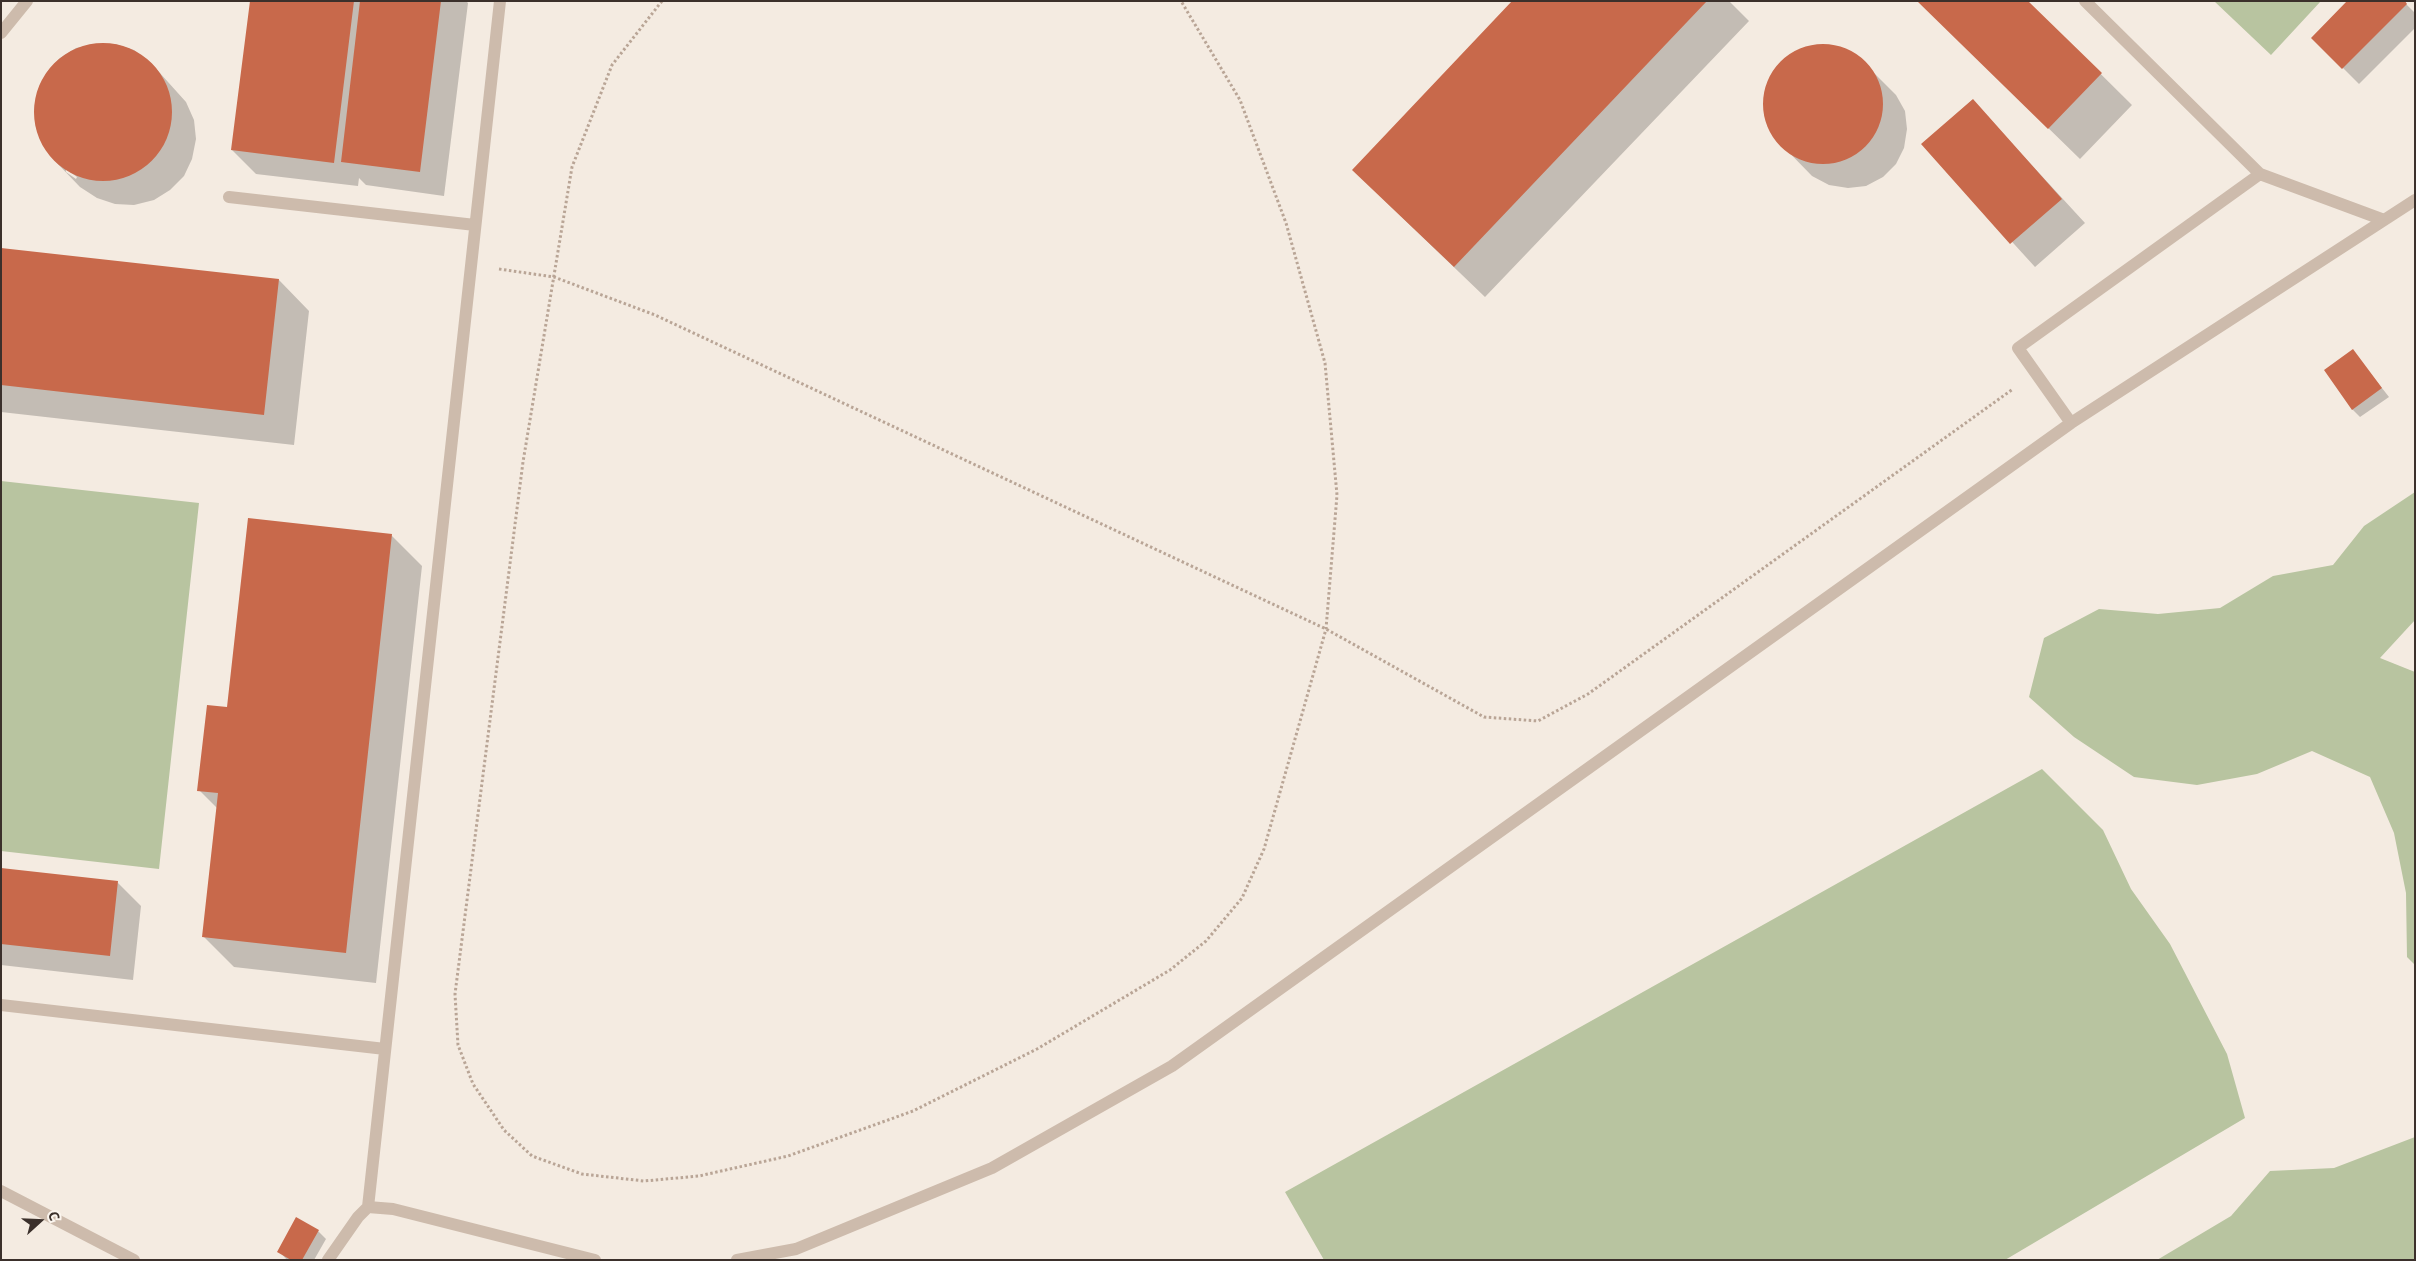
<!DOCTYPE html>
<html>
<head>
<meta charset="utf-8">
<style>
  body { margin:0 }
  #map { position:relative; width:2416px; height:1261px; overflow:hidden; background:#f4ebe1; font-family:"Open Sans",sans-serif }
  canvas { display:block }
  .frame { position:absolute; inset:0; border:2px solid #3b302b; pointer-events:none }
  .north { position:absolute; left:15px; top:1196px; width:50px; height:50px; -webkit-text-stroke:4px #fbf5ee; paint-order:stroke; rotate:70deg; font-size:14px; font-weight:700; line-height:20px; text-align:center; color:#3b302b }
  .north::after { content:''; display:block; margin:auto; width:18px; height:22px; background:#3b302b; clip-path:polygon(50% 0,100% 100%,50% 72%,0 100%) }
</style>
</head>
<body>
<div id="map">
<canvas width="2416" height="1261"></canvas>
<div class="frame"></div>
<div class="north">С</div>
</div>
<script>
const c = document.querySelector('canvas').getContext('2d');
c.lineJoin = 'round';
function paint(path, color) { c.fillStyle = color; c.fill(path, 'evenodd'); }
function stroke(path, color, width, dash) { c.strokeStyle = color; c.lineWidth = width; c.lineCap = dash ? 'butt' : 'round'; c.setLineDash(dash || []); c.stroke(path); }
paint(new Path2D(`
  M2214 1H2321L2271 55Z
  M1 481 199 503 159 869 1 851Z
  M2415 492V620L2380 658 2415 672V965L2407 957 2406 893 2394 833 2370 777 2312 751 2257 774 2197 785 2134 777 2074 737 2029 697 2044 638 2099 609 2158 614 2220 608 2273 576 2333 565 2364 526Z
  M2042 769 2103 830 2131 889 2170 944 2227 1054 2245 1118 2005 1260H1324L1285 1192Z
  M2415 1137V1260H2157L2231 1216 2270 1171 2334 1168Z`), '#b8c4a0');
paint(new Path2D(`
  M251 1H466L468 3 444 196 366 185 359 178 358 186 256 174 232 150Z
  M1514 1H1729L1749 21 1485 297 1384 200Z
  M1918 1H2027L2132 105 2080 159Z
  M2403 1 2415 13V28L2359 84 2313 38Z
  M96 44H115L134 50 150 62 186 102 194 120 196 139 192 159 184 176 170 190 154 200 134 205 115 204 97 198 80 187 56 162 44 147 36 128 34 109 38 90 47 72 60 58 76 48ZM66 169 77 177 76 179 66 172Z
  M1824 45 1842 48 1858 57 1896 95 1905 111 1907 129 1904 148 1896 164 1883 177 1866 186 1848 188 1829 185 1812 176 1775 138 1766 122 1764 103 1767 85 1776 69 1789 56 1806 48Z
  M1972 100 2085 223 2035 267 1923 144Z
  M1 249 279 280 309 311 294 445 1 412Z
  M2353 351 2389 397 2360 417 2352 409Z
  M391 535 422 566 376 983 234 967 203 936 217 808 199 790 228 708Z
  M1 869 117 882 141 906 133 980 1 965Z
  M318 1231 326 1239 314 1260H287L279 1251Z`), '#0003');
paint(new Path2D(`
  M250 1H354L334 163 231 150Z
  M360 1H441L420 172 341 162Z
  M1512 1H1707L1454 267 1352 170Z
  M1917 1H2028L2102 73 2048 129Z
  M2347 1H2405L2407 4 2342 69 2311 38Z
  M34 112a69 69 0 1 1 138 0a69 69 0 1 1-138 0Z
  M1763 104a60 60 0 1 1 120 0a60 60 0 1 1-120 0Z
  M1973 99 2062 199 2010 244 1921 144Z
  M1 248 279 279 264 415 1 385Z
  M2353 349 2382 388 2352 410 2324 370Z
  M248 518 392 534 346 953 202 937 218 793 197 791 207 705 227 707Z
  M1 868 118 881 110 956 1 944Z
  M296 1217 319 1230 302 1260H291L277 1252Z`), '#c8694b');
stroke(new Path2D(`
  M662 1 612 65 572 167 523 462 455 994 458 1045 473 1084 504 1130 532 1156 582 1174 644 1181 699 1176 788 1156 913 1111 1037 1049 1170 970 1206 941 1242 898 1264 849 1326 629 1337 495 1325 363 1286 223 1240 100 1181 1
  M499 269 554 277 655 315 1326 629 1484 717 1538 721 1588 694 2013 389`), '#b9a596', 3, [2.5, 2.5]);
stroke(new Path2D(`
  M2085 1 2260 174 2384 220
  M1 33 27 1
  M229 197 475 225
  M2071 423 2018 348 2260 174
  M1 1005 385 1049
  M1 1191 134 1260
  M368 1207 500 1
  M328 1260 358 1217 368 1207 393 1209 595 1260
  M737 1260 796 1249 992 1168 1172 1066 2071 423 2415 200`), '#cdbbac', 12);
</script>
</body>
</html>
